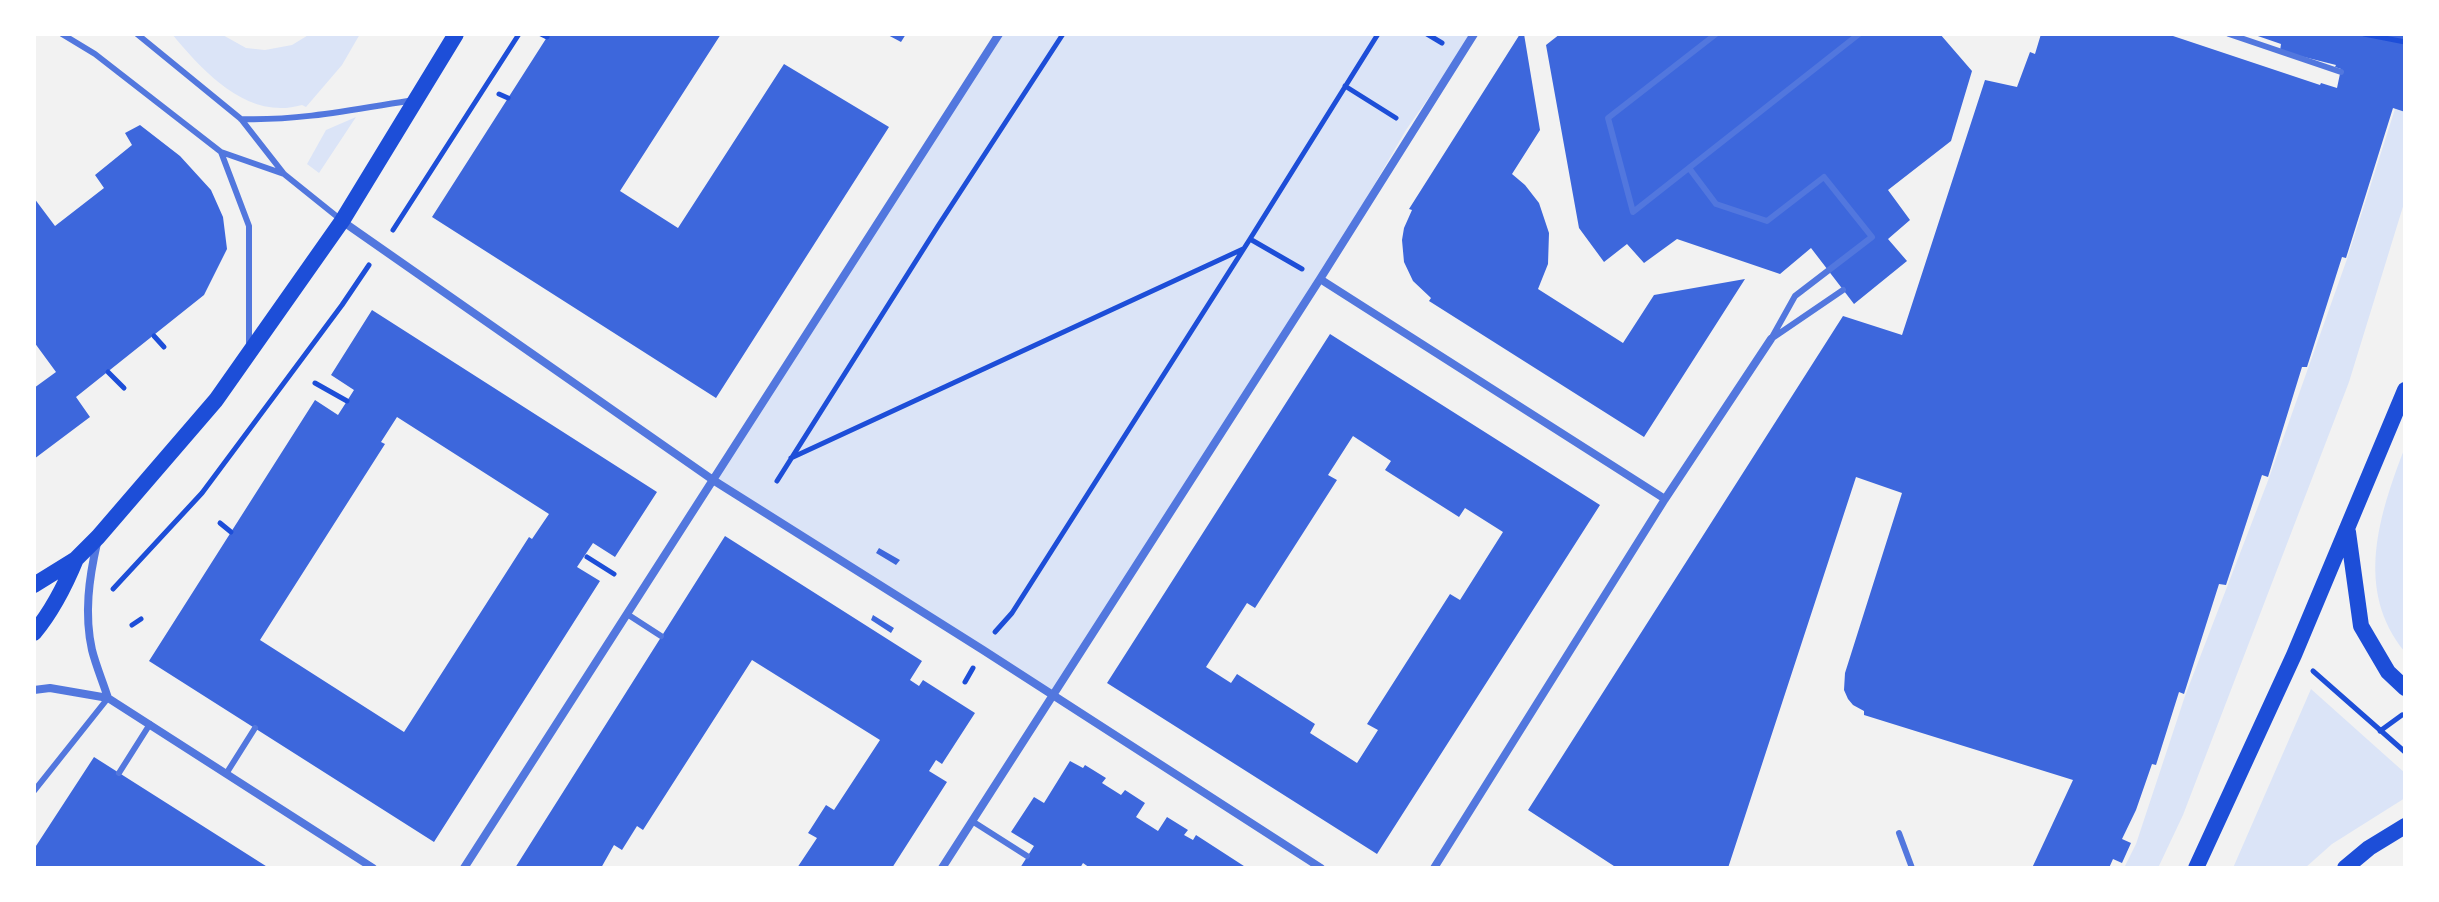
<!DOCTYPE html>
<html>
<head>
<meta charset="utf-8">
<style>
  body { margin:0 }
  #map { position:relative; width:2439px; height:902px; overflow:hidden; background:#f2f2f2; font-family:Overpass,sans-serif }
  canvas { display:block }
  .frame { position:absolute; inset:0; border:36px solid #fff; pointer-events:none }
</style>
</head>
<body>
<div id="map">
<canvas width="2439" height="902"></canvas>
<div class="frame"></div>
</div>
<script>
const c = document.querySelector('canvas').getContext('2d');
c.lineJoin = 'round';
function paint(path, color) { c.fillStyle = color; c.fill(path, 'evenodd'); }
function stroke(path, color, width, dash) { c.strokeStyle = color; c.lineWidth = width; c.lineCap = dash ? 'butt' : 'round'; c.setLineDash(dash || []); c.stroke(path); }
paint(new Path2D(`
  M172 34H221L246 48 265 50 292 45 310 34H360L342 65 306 107 302 105C247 121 203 71 172 34Z
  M1003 34H1473L1406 130 1320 278 1053 694 712 480Z
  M2395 109 2405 112V200L2349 382 2183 815 2158 868H2124L2136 844 2185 696 2269 478 2347 259Z
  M356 117 319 173 307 164 326 130Z
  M2405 447V652C2354 590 2379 515 2405 447Z
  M2311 689 2405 773V798L2332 844 2305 868H2233Z`), '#dbe4f7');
paint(new Path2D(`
  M549 34H721L620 191 678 228 784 64 889 127 716 398 432 217Z
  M886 34H906L901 42Z
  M1520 34H1524L1540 130 1512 174 1525 185 1539 203 1549 233 1548 264 1538 289 1623 343 1654 295 1745 279 1644 437 1429 301 1431 298 1413 281 1404 262 1402 240 1404 228 1412 210 1409 209Z
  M1560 34H1940L1972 71 1951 141 1888 190 1910 220 1888 239 1907 261 1854 304 1811 248 1780 274 1677 239 1644 263 1627 244 1604 262 1579 228 1546 45Z
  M2041 34H2167L2320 85 2321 83 2337 88 2341 69 2335 67 2336 65 2280 51 2281 44 2252 34H2405V112L2393 108 2346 258 2342 257 2307 367H2302L2268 477 2262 475 2226 585 2219 584 2184 694 2179 692 2156 765 2152 764 2136 810 2122 839 2131 843 2122 863 2113 859 2109 868H2032L2073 780 1864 715V711L1853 705 1848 699 1844 690 1845 673 1902 493 1856 477 1728 868H1617L1528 810 1843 316 1902 335 1985 80 2017 87 2030 52 2035 54Z
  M140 125 180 156 211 190 223 217 227 249 204 295 76 397 90 417 34 459V388L56 372 34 342V198L55 226 104 188 95 175 132 145 125 133Z
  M372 310 657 492 615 557 593 543 577 567 600 581 434 842 149 661 315 400 338 415 347 401 354 390 331 375ZM397 417 549 514 532 539 529 537 404 732 260 640 385 444 381 442Z
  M1330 334 1600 505 1377 854 1107 683ZM1353 436 1391 461 1385 470 1459 517 1465 508 1503 532 1460 600 1450 594 1367 724 1378 730 1357 763 1310 733 1315 724 1237 674 1231 683 1206 667 1247 603 1255 608 1337 480 1328 475Z
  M725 536 922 661 910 680 919 686 923 680 975 713 942 764 936 760 929 771 947 782 892 868H797L817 838 808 833 810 830 826 805 834 810 880 740 752 660 643 830 637 826 622 850 614 845 601 868H515Z
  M879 548 900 560 896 565 876 553Z
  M873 615 894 628 891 633 871 620Z
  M94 757 269 868H34V849Z
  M1070 761 1083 768 1085 765 1106 778 1102 783 1121 795 1125 790 1145 803 1136 817 1158 831 1167 817 1188 830 1184 835 1193 840 1196 835 1247 868H1090L1083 863 1080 868H1020L1034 846 1011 832 1034 797 1044 803Z`), '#3d67dc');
stroke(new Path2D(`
  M541 34 547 37
  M1427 34 1442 43
  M2364 34 2405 42
  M1345 86 1396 118
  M499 94 508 98
  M393 230 519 34
  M1250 239 1302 269
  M154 336 164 347
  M108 372 124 388
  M315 383 347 401
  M791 458 1243 249
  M777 481 938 226 1063 34
  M220 523 231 532
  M587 557 614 574
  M113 589 202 493 342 305 369 265
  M132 625 141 619
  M995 632 1012 613 1250 239 1378 34
  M2313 671 2405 752
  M965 682 973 668
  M2380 731 2402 715`), '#1d4ed8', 5);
stroke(new Path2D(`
  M62 34 95 54 221 152 284 174
  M137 34 241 119 284 174 340 219
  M1716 34 1608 118 1633 212 1859 34
  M2229 34 2341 72
  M241 119C300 121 356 109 414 100
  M221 152 249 226V343
  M1689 168 1716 204 1767 221 1824 177 1872 237 1795 296 1771 339
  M1774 337 1843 290
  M627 614 661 636
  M119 773 150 724
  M226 774 255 728
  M34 791 108 698
  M972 821 1027 856
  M1899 833 1912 868`), '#5277de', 6);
stroke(new Path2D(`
  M342 221 713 480 983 650 1321 868
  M1320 279 1665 499
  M97 543C89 578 84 614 92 650 96 666 103 682 108 698
  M34 690 50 688 108 698 373 868
  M464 868 999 34
  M942 868 1320 279 1474 34
  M1434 868 1665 499 1771 339`), '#5277de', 8);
stroke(new Path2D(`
  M2348 532 2361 626 2388 672 2405 688
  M34 585 76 559 98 537 216 400 342 221 456 34
  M34 633C53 610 65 586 76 559
  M2196 868 2294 655 2405 390
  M2345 868 2369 848 2405 826`), '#1d4ed8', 16);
</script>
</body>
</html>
